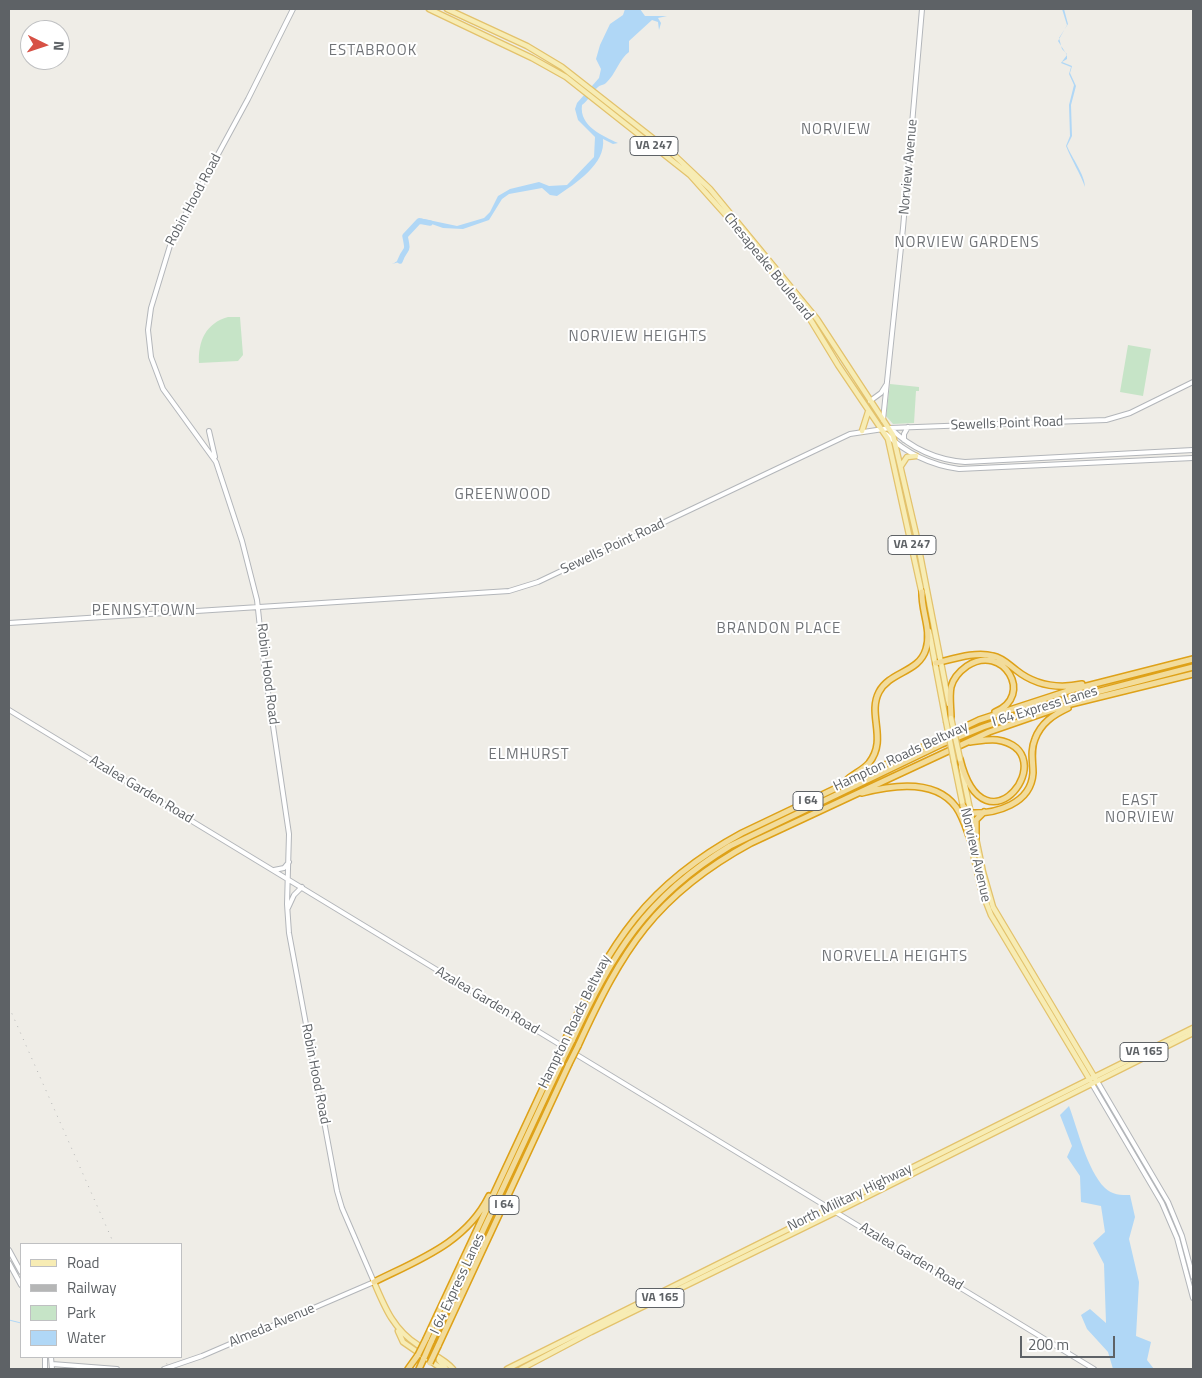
<!DOCTYPE html>
<html>
<head>
<meta charset="utf-8">
<style>
  body { margin:0 }
  #map { position:relative; width:1202px; height:1378px; overflow:hidden; background:#efede7; font-family:"Titillium Web",sans-serif }
  canvas { display:block }
  .frame { position:absolute; inset:0; border:10px solid #5e6266; pointer-events:none }
  .legend { position:absolute; left:20px; top:1243px; width:162px; height:115px; box-sizing:border-box; background:#fff; border:1px solid #bfc0c2; margin:0; padding:6px 9px; list-style:none; font-size:15px; color:#5e6266 }
  .legend li { display:flex; align-items:center; gap:10px; height:25px }
  .legend b { width:25px; border:1px solid #bfc0c2 }
  .north { position:absolute; left:20px; top:20px; width:50px; height:50px; box-sizing:border-box; background:#fff; border:1px solid #bfc0c2; border-radius:50%; rotate:94deg; font-size:14px; font-weight:700; line-height:20px; text-align:center; color:#5e6266 }
  .north::after { content:''; display:block; margin:auto; width:18px; height:22px; background:#d75145; clip-path:polygon(50% 0,100% 100%,50% 72%,0 100%) }
  .scale { position:absolute; left:1020px; top:1336px; width:95px; height:22px; box-sizing:border-box; border:2px solid #5e6266; border-top:0; padding-left:6px; font-size:15px; line-height:18px; white-space:nowrap; color:#5e6266; -webkit-text-stroke:4px #fff; paint-order:stroke }
</style>
</head>
<body>
<div id="map">
<canvas width="1202" height="1378"></canvas>
<div class="frame"></div>
<ul class="legend">
<li><b style="height:6px;background:#f7ecb4"></b>Road</li>
<li><b style="height:6px;background:#b5b6b6"></b>Railway</li>
<li><b style="height:14px;background:#c6e4c7"></b>Park</li>
<li><b style="height:14px;background:#b0d7f6"></b>Water</li>
</ul>
<div class="north">N</div>
<div class="scale">200 m</div>
</div>
<script>
const c = document.querySelector('canvas').getContext('2d');
c.lineJoin = 'round';
function paint(path, color) { c.fillStyle = color; c.fill(path, 'evenodd'); }
function stroke(path, color, width, dash) { c.strokeStyle = color; c.lineWidth = width; c.lineCap = dash ? 'butt' : 'round'; c.setLineDash(dash || []); c.stroke(path); }
function drawText(font, color, halo, rows, align = 'center') {
  c.font = font + ' "Titillium Web",sans-serif'; c.lineWidth = 4; c.setLineDash([]); c.textBaseline = 'middle'; c.strokeStyle = halo; c.fillStyle = color; for (const [text, x, y, turn = 0] of rows) {
    c.save(); c.translate(x, y); c.rotate((+turn || 0) * Math.PI / 180); c.textAlign = isNaN(turn) ? turn : align; if (halo) c.strokeText(text, 0, 0); c.fillText(text, 0, 0); c.restore();
  }
}
paint(new Path2D(`
  M228 317H240L243 355 238 361 199 363C198 341 206 323 228 317Z
  M1128 345 1151 349 1143 396 1120 392Z
  M890 384 919 387V391H916L914 423 893 424 886 416Z`), '#c6e4c7');
paint(new Path2D(`
  M625 9H640L645 16H667L658 18 661 23 659 30 658 22 652 20 629 41V52C620 58 615 75 606 83 604 85 600 85 598 87 592 92 589 100 582 105 579 126 603 136 618 143L613 144 603 139C606 164 576 183 557 196L550 195 542 188 509 194 502 199 489 220 463 229 443 228 423 221 416 222 405 238 409 245 399 262 392 264C398 262 408 252 407 245 406 243 404 240 404 238L419 218 457 226 484 218 490 212 498 196 510 189 539 182 549 186 567 185 594 157 595 137 578 120 575 109 577 103 599 78 601 69 596 59 600 45 610 24 623 15Z
  M1062 9H1064L1068 24 1059 38 1062 49 1067 54V59L1062 62 1072 66 1070 73 1076 86 1071 105 1072 136 1067 146C1072 158 1085 175 1085 187 1080 173 1072 161 1066 146L1070 136 1069 105 1074 85 1069 74 1071 67 1061 63 1067 55 1058 41 1067 25Z
  M1069 1106C1078 1130 1087 1170 1105 1188 1112 1195 1121 1195 1130 1195L1135 1217 1129 1239 1139 1282 1136 1336 1151 1342 1147 1360 1154 1369H1113L1108 1352 1087 1329 1081 1315 1090 1309 1106 1323 1104 1264 1093 1243 1105 1232 1101 1206 1081 1202 1080 1176 1067 1157 1072 1146 1060 1115Z`), '#b0d7f6');
stroke(new Path2D(`
  M9 1320 21 1323`), '#b0d7f6', 1);
stroke(new Path2D(`
  M400 261C406 245 409 255 405 236L419 221 430 223`), '#b0d7f6', 5.5);
const secondary = new Path2D(`
  M870 401 881 393 886 385
  M883 420 903 228 922 9
  M890 428C911 448 936 460 965 462L1193 450
  M209 431 215 457
  M886 434C907 454 930 465 959 469L1193 458
  M904 440V434L908 427
  M9 623 509 591 538 582 850 434 890 428 1106 420 1130 413 1193 382
  M9 710 1094 1369
  M274 870 284 868 289 862
  M288 908 294 895 302 887
  M1097 1081 1168 1202 1182 1236 1193 1277
  M1092 1084 1162 1203 1177 1238 1193 1298
  M9 1250 21 1272
  M9 1263 21 1285
  M51 1357 52 1369
  M52 1364 117 1369
  M45 1369V1357
  M164 1369 202 1356 374 1282 342 1208 337 1191 289 933 287 904 289 834 264 665 257 600 242 541 216 462 163 389 151 357 148 330 151 308 172 239 248 99 293 9`);
const primary = new Path2D(`
  M429 9 532 58 566 77 690 175 732 222 807 314 838 365 888 439 922 594
  M447 9 527 46 562 67 673 154 710 189 817 319 893 435 916 534 949 704
  M862 431 868 412
  M901 466 907 457 916 456
  M929 631 946 721
  M954 762 967 826
  M961 766 983 872 993 907 1095 1078
  M969 836 981 889 991 915 1090 1080
  M374 1282C385 1308 394 1330 418 1345 429 1353 444 1358 453 1369
  M398 1331 403 1342 442 1369
  M439 1360 446 1369
  M507 1369 1193 1028
  M521 1369 591 1332 836 1212 1193 1033`);
const highway = new Path2D(`
  M936 663C953 659 976 651 993 656 1003 658 1009 665 1016 670 1036 686 1058 689 1082 684
  M951 718C951 708 949 697 951 687 953 679 960 671 967 666 1003 642 1035 696 995 712
  M960 759C985 860 1066 751 997 740 988 739 979 741 970 742
  M848 779C855 773 863 770 869 763 888 739 867 715 879 692 890 671 919 673 926 649 932 630 921 611 922 592
  M862 793C892 785 935 778 956 807 963 817 966 828 970 839
  M963 806 970 813C996 814 1031 804 1033 773 1033 761 1030 751 1035 739 1041 723 1053 715 1068 708
  M976 838V820L984 812
  M566 1038C611 942 646 885 742 833L979 720 1071 690 1193 659
  M572 1041C612 954 646 897 730 846L942 744 983 727 1054 703 1193 667
  M578 1046C622 950 655 895 751 843L989 732 1067 705 1193 674
  M374 1282C418 1260 466 1243 489 1196
  M426 1339 558 1056
  M431 1342 564 1057
  M438 1346 569 1064
  M408 1369 418 1355
  M419 1369 424 1358`);
stroke(secondary, '#b3b6ba', 6);
stroke(primary, '#e3c26c', 7);
stroke(highway, '#dea118', 8);
stroke(secondary, '#fff', 4);
stroke(primary, '#f7ecb4', 4.5);
stroke(highway, '#f2dc9b', 5);
stroke(new Path2D(`
  M36 9 39 15
  M9 1007 114 1244
  M164 1357 169 1369`), '#b5b6b6', 1, [1, 6]);
const primaryBridge = new Path2D(`
  M951 718 960 759
  M946 721 954 762`);
const highwayBridge = new Path2D(`
  M558 1056 566 1038
  M564 1057 572 1041
  M569 1064 578 1046
  M418 1355 426 1339
  M424 1358 431 1342
  M430 1363 438 1346`);
stroke(primaryBridge, '#e3c26c', 7, []);
stroke(highwayBridge, '#dea118', 8, []);
stroke(primaryBridge, '#f7ecb4', 4.5);
stroke(highwayBridge, '#f2dc9b', 5);
for (const [x, y, w] of [
  [654,146,48],
  [912,545,48],
  [808,801,30],
  [1144,1052,48],
  [504,1205,30],
  [660,1298,48]
]) { const box = new Path2D(); box.roundRect(x - w / 2, y - 9.5, w, 19, 4); c.fillStyle = '#fff'; c.fill(box); stroke(box, '#5e6266', 1); }
drawText('bold 12px', '#5e6266', null, [
  ["VA 247",654,146],
  ["VA 247",912,545],
  ["I 64",808,801],
  ["VA 165",1144,1052],
  ["I 64",504,1205],
  ["VA 165",660,1298]
]);
drawText('14px', '#5e6266', '#fff', [
  ["Norview Avenue",909,167,-85],
  ["Robin Hood Road",194,200,-62],
  ["Chesapeake Boulevard",768,267,51],
  ["Sewells Point Road",1007,424,-2],
  ["Sewells Point Road",613,547,-25],
  ["Robin Hood Road",267,674,83],
  ["I 64 Express Lanes",1045,707,-17],
  ["Hampton Roads Beltway",901,757,-25],
  ["Azalea Garden Road",141,790,31],
  ["Norview Avenue",975,855,77],
  ["Azalea Garden Road",487,1001,31],
  ["Hampton Roads Beltway",575,1022,-64],
  ["Robin Hood Road",315,1074,79],
  ["North Military Highway",850,1198,-26],
  ["Azalea Garden Road",911,1257,31],
  ["I 64 Express Lanes",458,1284,-65],
  ["Almeda Avenue",272,1326,-23]
]);
c.letterSpacing = '1px';
drawText('15px', '#707377', '#fff', [
  ["ESTABROOK",373,51],
  ["NORVIEW",836,130],
  ["NORVIEW GARDENS",967,243],
  ["NORVIEW HEIGHTS",638,337],
  ["GREENWOOD",503,495],
  ["PENNSYTOWN",144,611],
  ["BRANDON PLACE",779,629],
  ["ELMHURST",529,755],
  ["EAST",1140,801],
  ["NORVIEW",1140,818],
  ["NORVELLA HEIGHTS",895,957]
]);
c.letterSpacing = '0px';
</script>
</body>
</html>
